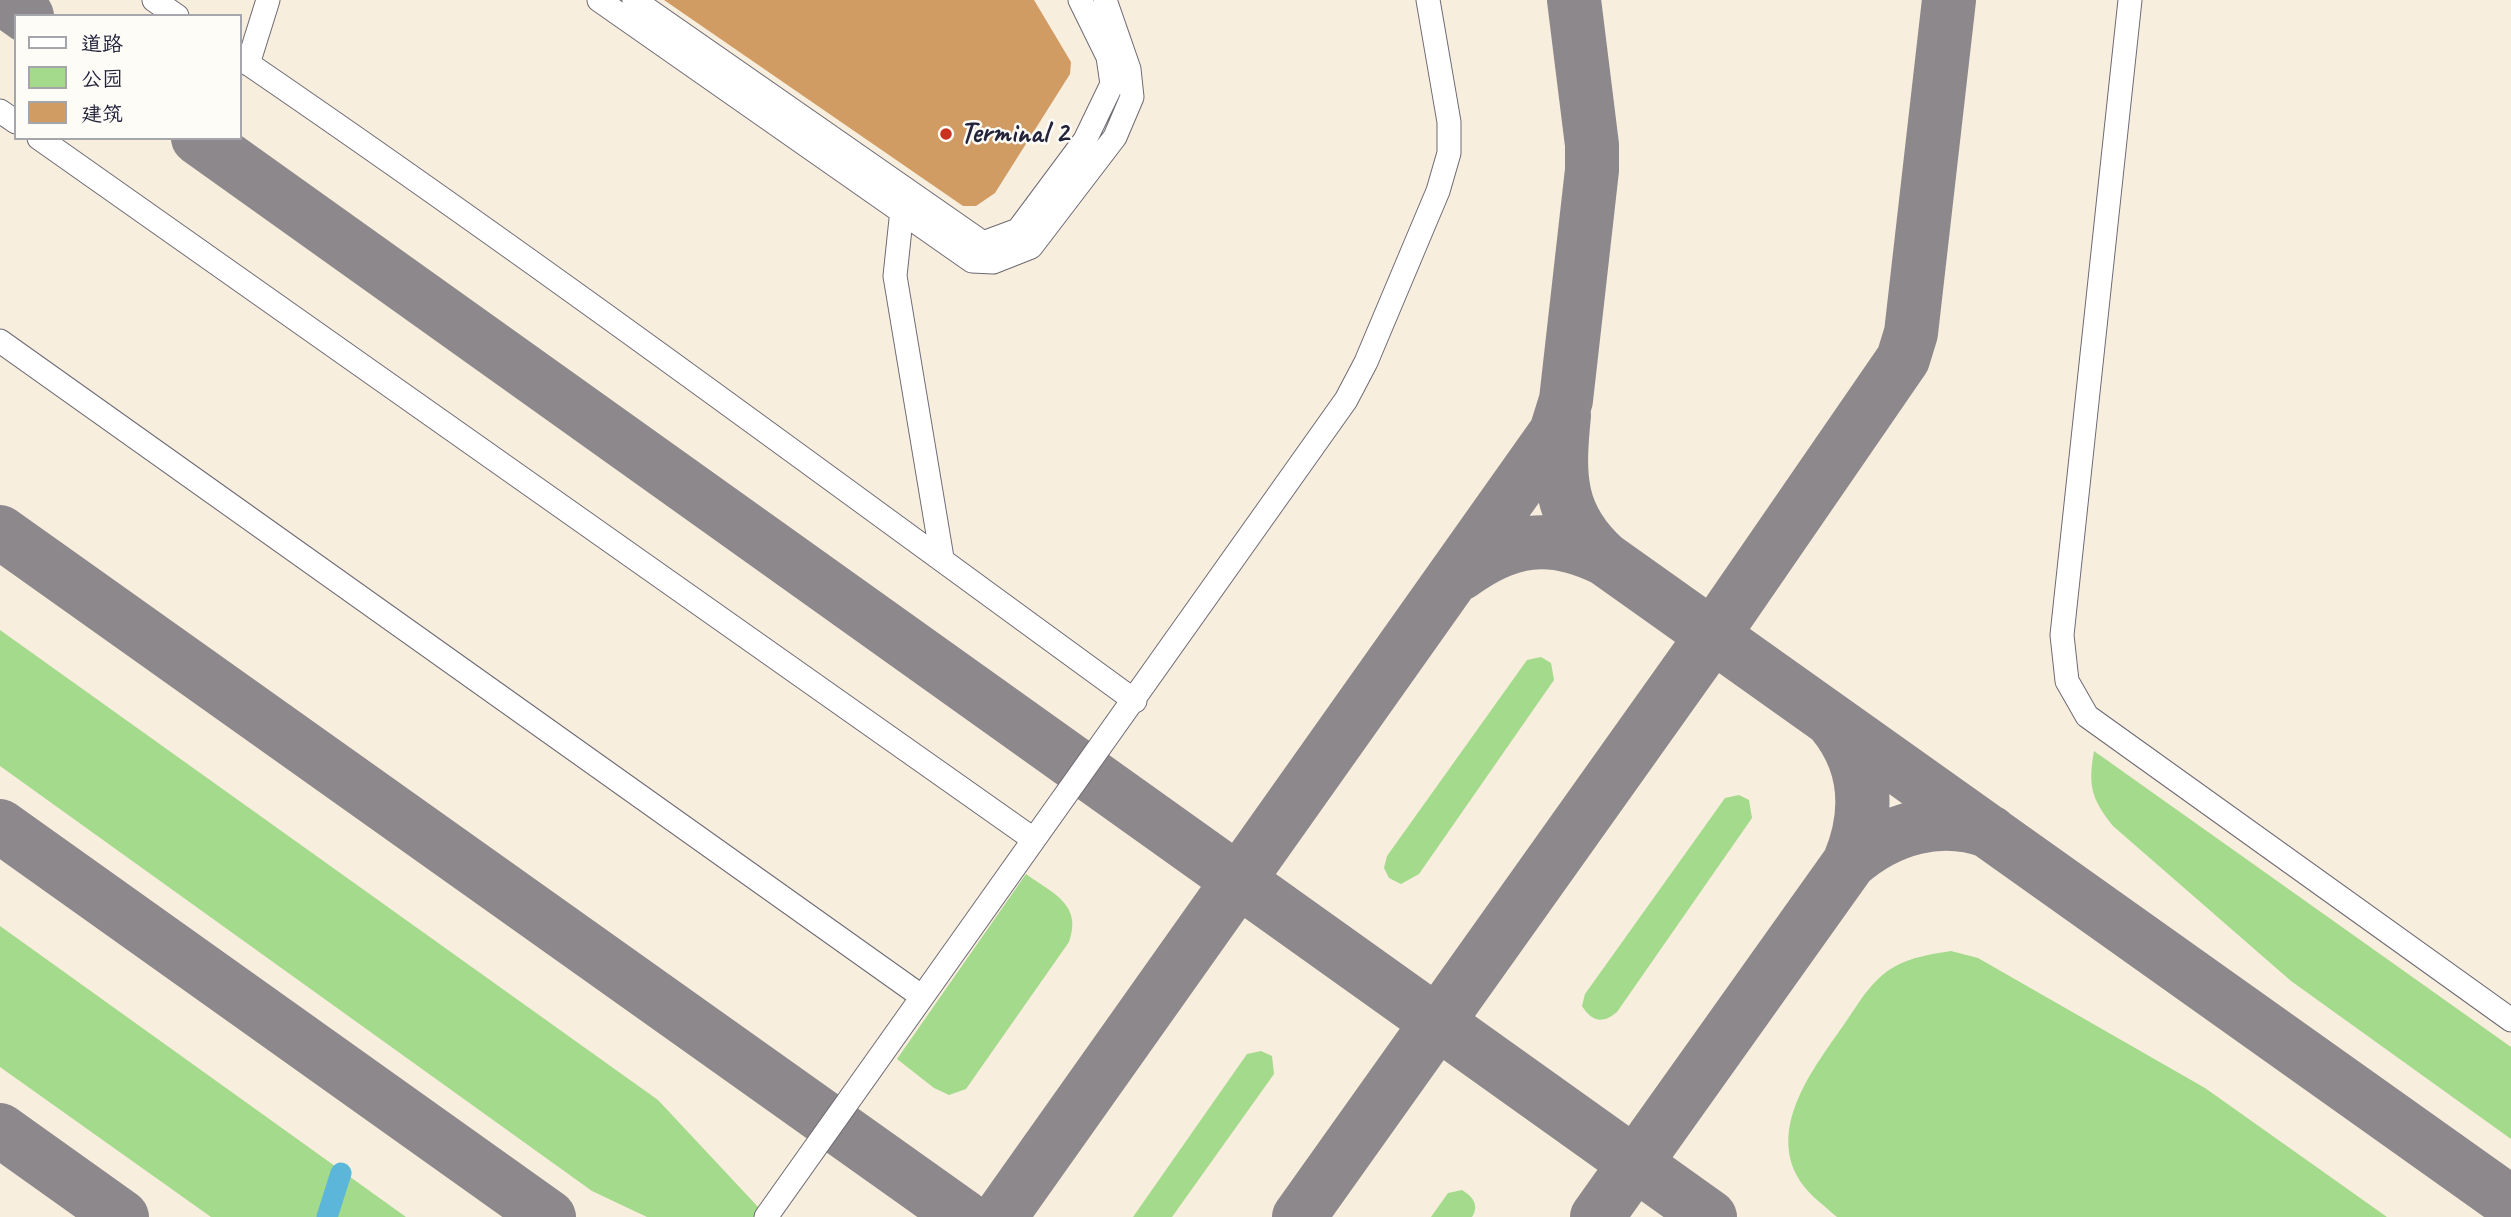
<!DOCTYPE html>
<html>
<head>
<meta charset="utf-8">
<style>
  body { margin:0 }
  #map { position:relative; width:2511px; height:1217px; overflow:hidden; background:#f8eede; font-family:Caveat,"LXGW WenKai TC",sans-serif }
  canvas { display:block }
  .legend { position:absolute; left:14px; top:14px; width:228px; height:126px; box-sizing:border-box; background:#fdfcf7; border:2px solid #a5a5ac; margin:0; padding:9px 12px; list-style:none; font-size:21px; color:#22223b }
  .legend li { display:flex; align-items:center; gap:14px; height:35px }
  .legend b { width:35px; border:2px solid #a5a5ac }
</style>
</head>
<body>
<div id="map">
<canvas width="2511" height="1217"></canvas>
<ul class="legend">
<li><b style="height:9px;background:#fff"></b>道路</li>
<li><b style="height:19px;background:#a3da8b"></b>公园</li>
<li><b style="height:19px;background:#d19b64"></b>建筑</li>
</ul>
</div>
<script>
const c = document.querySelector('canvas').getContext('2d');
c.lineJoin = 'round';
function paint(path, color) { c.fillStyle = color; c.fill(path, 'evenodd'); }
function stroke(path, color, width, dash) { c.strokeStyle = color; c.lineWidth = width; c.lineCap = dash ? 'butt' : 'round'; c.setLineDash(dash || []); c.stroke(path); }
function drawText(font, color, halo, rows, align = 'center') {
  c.font = font + ' Caveat,sans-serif'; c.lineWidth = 5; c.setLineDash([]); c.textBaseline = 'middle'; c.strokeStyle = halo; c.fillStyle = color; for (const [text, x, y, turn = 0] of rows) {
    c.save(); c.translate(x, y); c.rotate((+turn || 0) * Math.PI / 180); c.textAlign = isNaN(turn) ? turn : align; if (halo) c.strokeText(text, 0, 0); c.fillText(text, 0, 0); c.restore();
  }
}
paint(new Path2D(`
  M0 630 658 1100 760 1209 754 1217H647L592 1191 0 766Z
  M1541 657 1551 663 1554 680 1419 874 1401 884 1389 878 1384 868 1387 856 1527 660Z
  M2094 751 2511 1047V1139L2291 981 2113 826C2091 798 2088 786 2094 751Z
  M1739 795 1749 800 1752 818 1617 1012C1603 1024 1592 1022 1582 1006L1585 994 1725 798Z
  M1026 874C1052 893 1083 904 1069 942L966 1089 949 1095 934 1088 897 1059Z
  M0 926 406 1217H211L0 1067Z
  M1951 951 1978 958 2205 1088 2387 1217H1837C1823 1205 1804 1191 1796 1174 1770 1121 1817 1064 1845 1023 1859 1003 1871 980 1894 967 1911 957 1932 954 1951 951Z
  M1261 1051 1272 1056 1274 1074 1172 1217H1133L1247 1054Z
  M1462 1190C1472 1196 1480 1205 1472 1217H1431L1448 1193Z`), '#a3da8b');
stroke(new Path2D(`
  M327 1217 341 1173`), '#5cb6d9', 21);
stroke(new Path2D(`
  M4 0 27 16
  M198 138 1710 1217
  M1564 415C1558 475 1557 516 1605 559
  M0 532 964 1217
  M1460 574C1509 538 1550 532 1605 559L2511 1203
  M1832 721C1868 764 1870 813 1849 863 1888 829 1940 813 1990 832
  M0 826 549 1217
  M0 1130 122 1217
  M1000 1217 1556 432 1566 400 1592 170V145L1574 0
  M1299 1217 1713 635 1903 359 1911 333 1949 0
  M1597 1217 1849 863`), '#8d888c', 54);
paint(new Path2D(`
  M664 0H1034L1071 62 1070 74 995 193 976 206H963Z`), '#d19b64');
const minor = new Path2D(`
  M154 0 177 16
  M599 0 972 261 993 262 1031 247 1115 137 1132 97 1129 69 1105 0
  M634 0 983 243 1018 230 1085 140 1112 84 1108 57 1080 0
  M2130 0 2062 635 2067 681 2087 716 2511 1020
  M240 58C543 265 838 485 1135 701
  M248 64 268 0
  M0 111 16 122
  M39 138 1033 839
  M903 200 895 276 942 558
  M0 341 921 996
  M766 1217 1346 400 1366 362 1438 191 1449 153V122L1428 0`);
stroke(minor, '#6d6974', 25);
stroke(minor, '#fff', 23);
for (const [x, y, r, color] of [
  [946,134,7,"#c8321e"]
]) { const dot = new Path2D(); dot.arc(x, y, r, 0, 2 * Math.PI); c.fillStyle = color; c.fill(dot); stroke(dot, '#fdfcf7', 2.5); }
drawText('bold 30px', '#22223b', '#fdfcf7', [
  ["Terminal 2",960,134]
], 'left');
</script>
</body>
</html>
